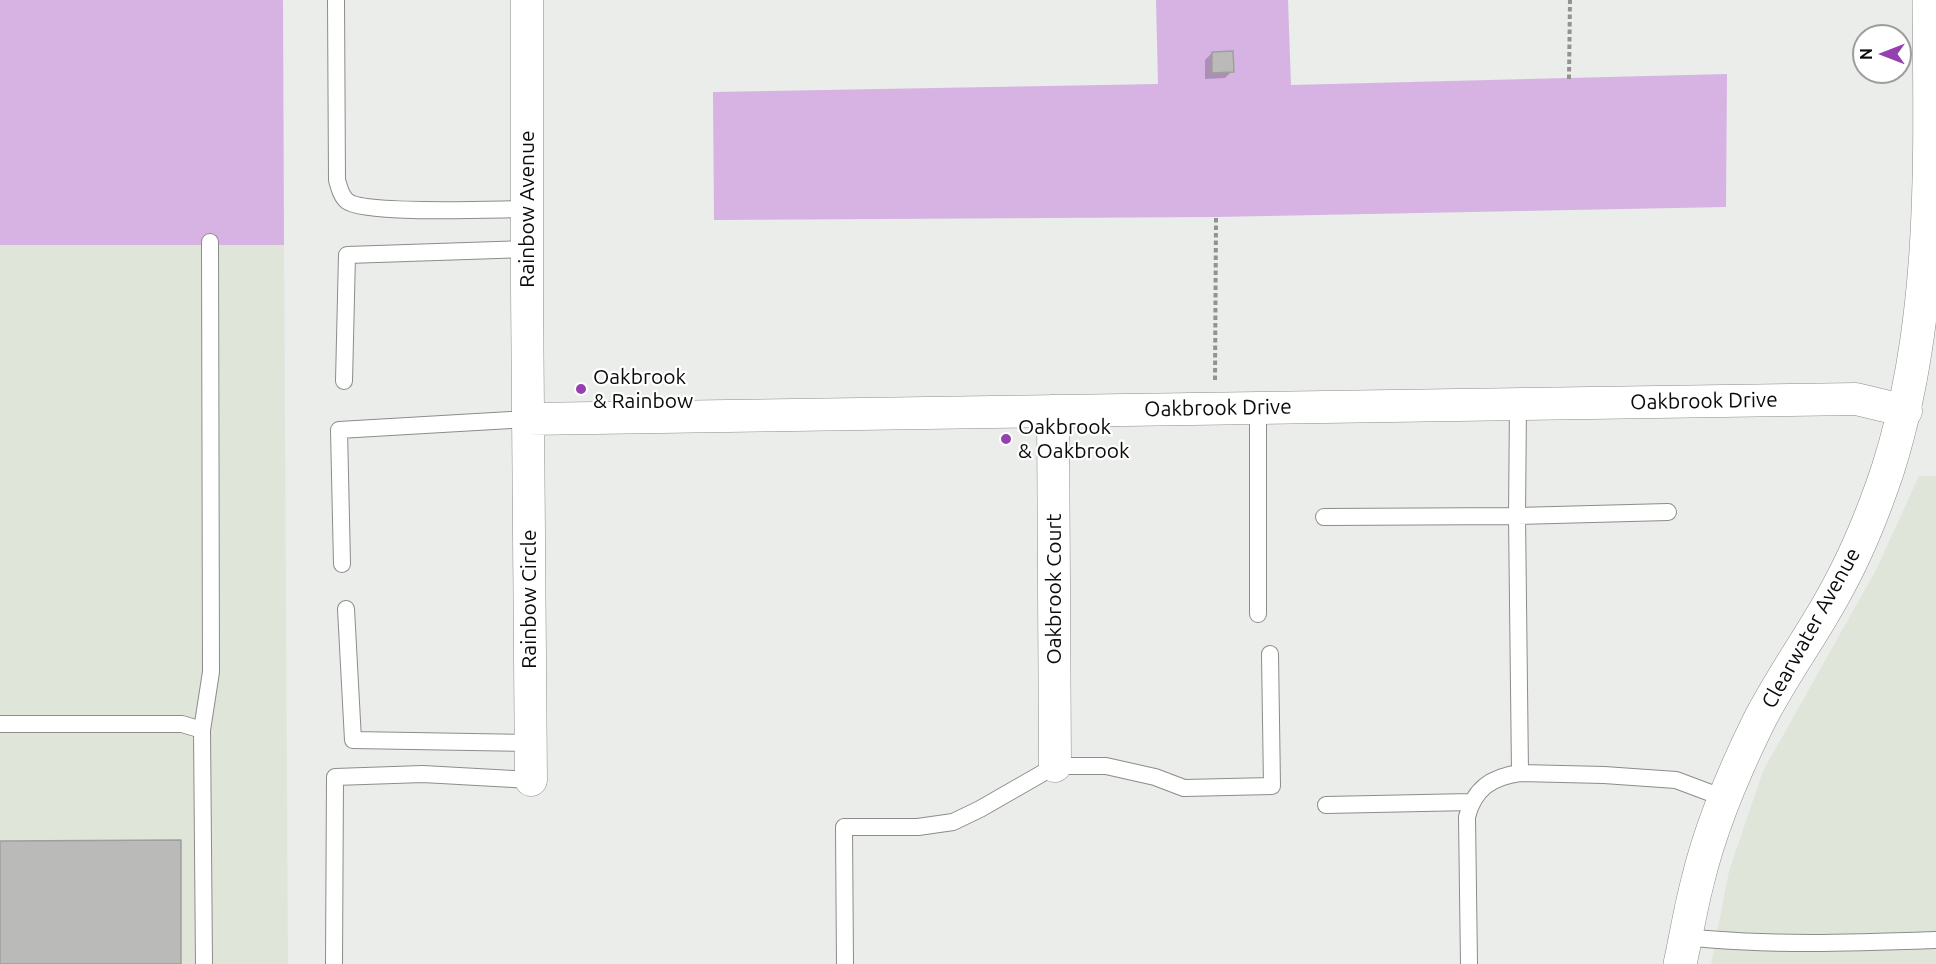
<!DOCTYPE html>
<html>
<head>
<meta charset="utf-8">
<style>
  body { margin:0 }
  #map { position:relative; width:1936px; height:964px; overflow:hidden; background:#ebedea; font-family:Ubuntu,sans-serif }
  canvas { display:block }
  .north { position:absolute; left:1852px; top:24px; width:60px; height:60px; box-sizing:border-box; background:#fff; border:2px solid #9d9d9d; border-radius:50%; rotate:270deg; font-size:16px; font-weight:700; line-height:24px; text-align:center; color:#0b0b0b }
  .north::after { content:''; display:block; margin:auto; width:21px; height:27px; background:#9441af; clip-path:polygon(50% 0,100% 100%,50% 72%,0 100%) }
</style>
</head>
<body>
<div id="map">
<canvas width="1936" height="964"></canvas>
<div class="north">N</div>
</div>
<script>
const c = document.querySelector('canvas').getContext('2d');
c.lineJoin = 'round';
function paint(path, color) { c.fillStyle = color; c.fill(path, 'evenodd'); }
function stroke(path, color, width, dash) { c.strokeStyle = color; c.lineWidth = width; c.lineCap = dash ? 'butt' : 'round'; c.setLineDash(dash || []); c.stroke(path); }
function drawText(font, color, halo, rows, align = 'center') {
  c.font = font + ' Ubuntu,sans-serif'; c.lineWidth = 4.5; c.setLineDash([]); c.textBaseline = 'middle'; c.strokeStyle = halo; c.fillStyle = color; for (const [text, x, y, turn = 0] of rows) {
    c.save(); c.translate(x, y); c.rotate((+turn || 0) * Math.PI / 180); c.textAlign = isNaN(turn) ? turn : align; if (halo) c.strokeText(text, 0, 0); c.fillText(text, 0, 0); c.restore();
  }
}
paint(new Path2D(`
  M0 245H284L288 964H0Z
  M1919 476H1936V964H1711L1729 871 1763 771 1876 570Z`), '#e0e5da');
paint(new Path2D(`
  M0 0H283L284 245H0Z
  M1156 0H1288L1291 85 1727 74 1726 207 1216 217 714 220 713 92 1158 84Z`), '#d6b3e3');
paint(new Path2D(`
  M1212 53 1232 71 1225 78 1205 79V60Z`), '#0003');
const building = new Path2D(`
  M1233 51 1234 72 1212 73V52Z
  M181 840V964H0V841Z`);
paint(building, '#babbb8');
stroke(building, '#9ea09d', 1.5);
const service = new Path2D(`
  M336 0 337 180C339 187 341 196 347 201 364 215 498 209 527 209
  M344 381 347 255 527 249
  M1518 403 1517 516 1520 773 1604 775 1676 780 1724 798
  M1324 517 1517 516 1668 512
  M342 564 339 430 528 419
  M346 609 353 740 530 743
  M1258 614V407
  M0 724H182L202 730 204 964
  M202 730 211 672 210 242
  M1326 805 1471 802
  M1686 937C1769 946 1852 943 1936 940
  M334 964 335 777 423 774 531 780
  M845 964 844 827H918L953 822 980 809 1055 766H1106L1155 777 1184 788 1272 786 1270 654
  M1469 964 1467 817C1474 789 1491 777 1520 773`);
const minor = new Path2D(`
  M527 0V290L531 780
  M1053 411 1055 766
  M528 419 1856 399 1906 411`);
const tertiary = new Path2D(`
  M1680 964C1686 937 1690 911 1697 884 1710 828 1733 774 1758 723 1781 677 1812 636 1836 591 1857 553 1874 511 1888 469 1936 318 1930 157 1929 0`);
stroke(service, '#8c8d8a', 18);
stroke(minor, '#8c8d8a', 33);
stroke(tertiary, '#8c8d8a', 34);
stroke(new Path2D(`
  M1569 79 1570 0
  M1215 380 1216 217`), '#929391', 4, [4.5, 3]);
stroke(service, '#fff', 16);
stroke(minor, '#fff', 32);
stroke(tertiary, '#fff', 33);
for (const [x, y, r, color] of [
  [581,389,6,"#9441af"],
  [1006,439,6,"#9441af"]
]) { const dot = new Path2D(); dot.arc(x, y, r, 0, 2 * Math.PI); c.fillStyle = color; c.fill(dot); stroke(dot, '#fff', 2); }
drawText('21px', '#0b0b0b', '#fff', [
  ["Rainbow Avenue",527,209,-90],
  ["Oakbrook Drive",1704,401,-1],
  ["Oakbrook Drive",1218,408,-1],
  ["Oakbrook Court",1054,589,-90],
  ["Rainbow Circle",529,599,-90],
  ["Clearwater Avenue",1811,628,-61]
]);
drawText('21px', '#0b0b0b', '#fff', [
  ["Oakbrook",593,377],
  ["& Rainbow",593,401],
  ["Oakbrook",1018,427],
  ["& Oakbrook",1018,451]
], 'left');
</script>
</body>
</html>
